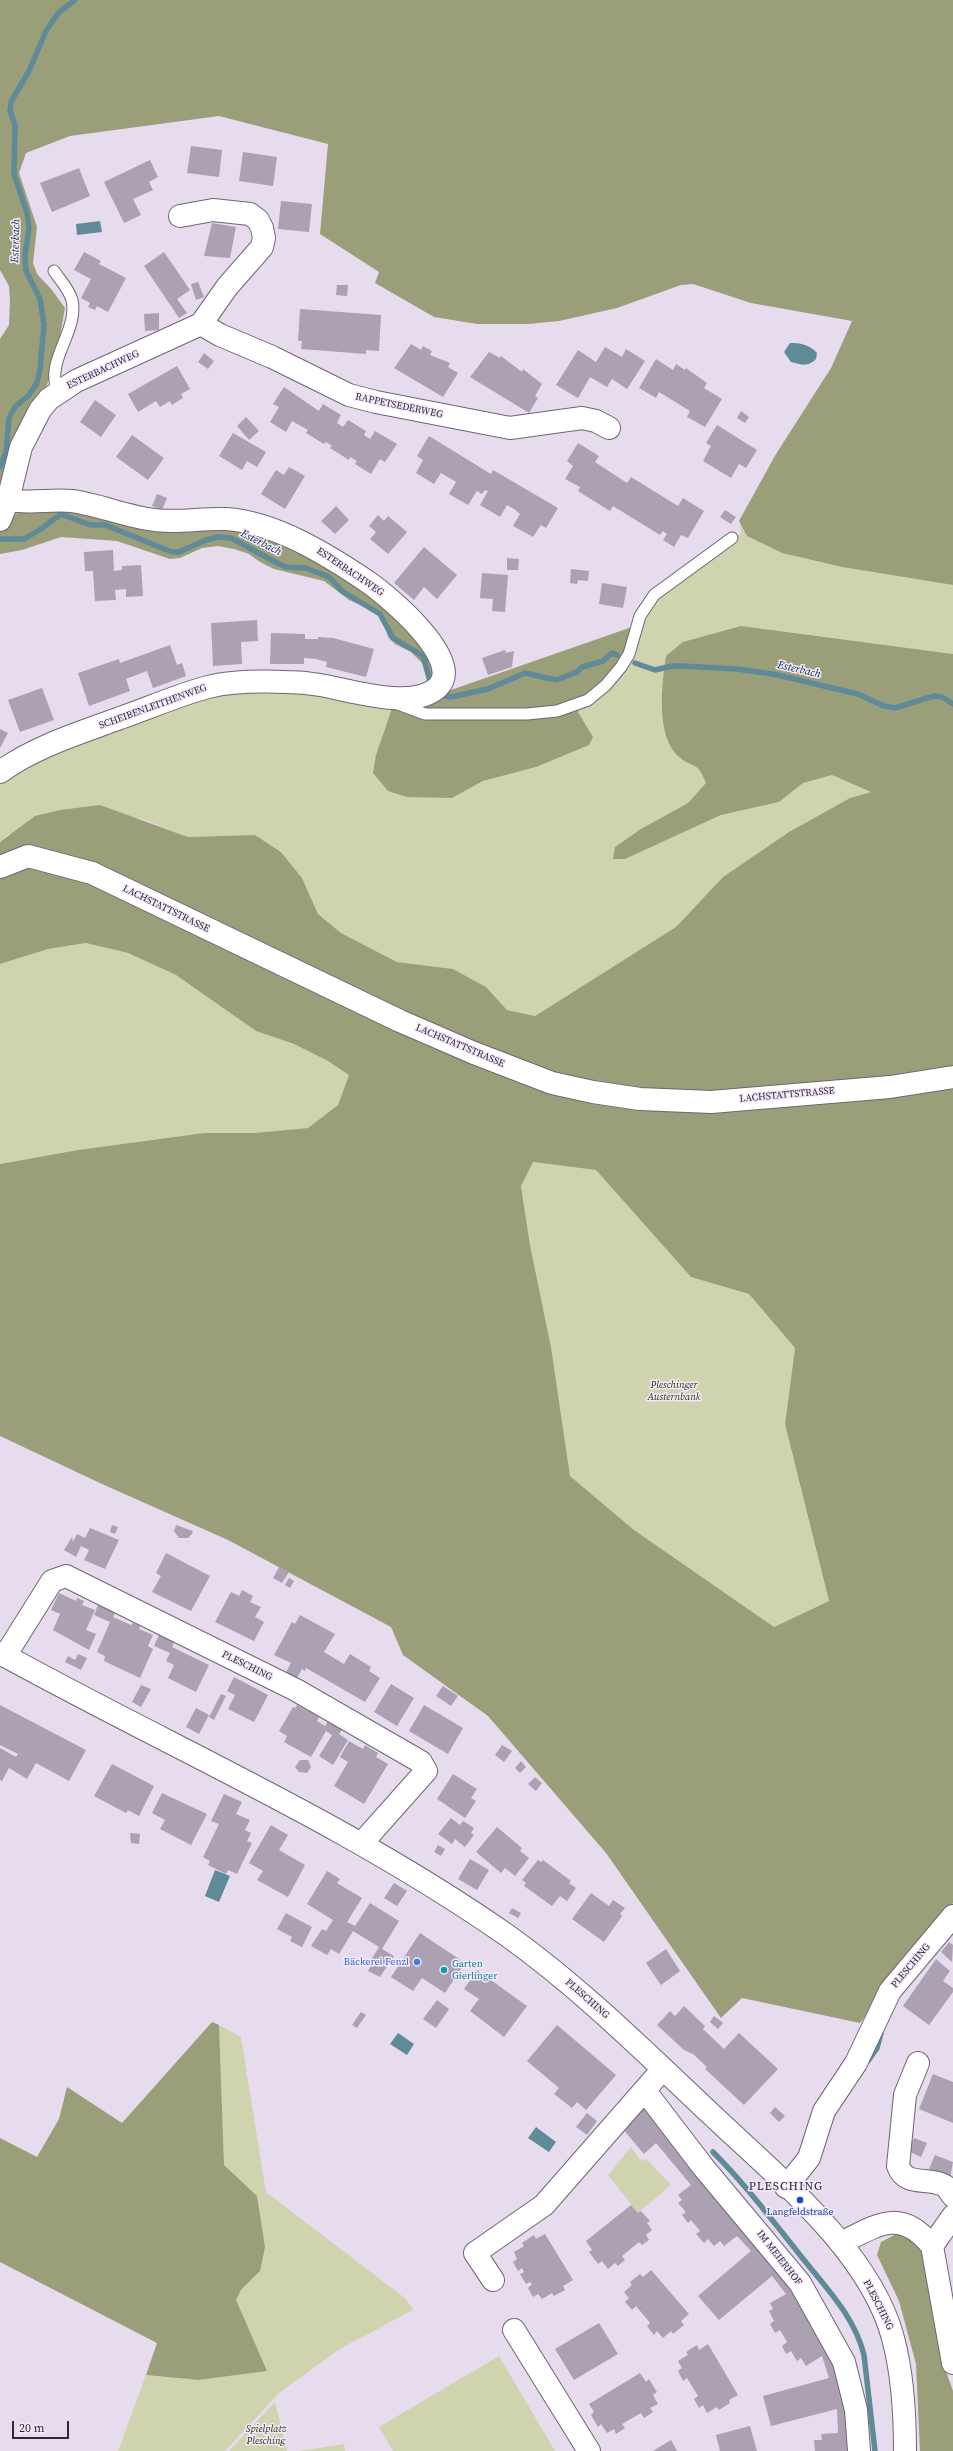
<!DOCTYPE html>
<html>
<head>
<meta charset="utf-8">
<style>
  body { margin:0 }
  #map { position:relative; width:953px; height:2451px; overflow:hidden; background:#e7dbee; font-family:"Source Serif 4",serif }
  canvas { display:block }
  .scale { position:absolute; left:12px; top:2421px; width:57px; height:18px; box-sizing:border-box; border:2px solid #2e2a31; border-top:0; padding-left:5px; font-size:12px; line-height:14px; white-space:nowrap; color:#2e2a31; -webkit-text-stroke:3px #f4e8fc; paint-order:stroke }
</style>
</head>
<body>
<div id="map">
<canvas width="953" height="2451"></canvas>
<div class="scale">20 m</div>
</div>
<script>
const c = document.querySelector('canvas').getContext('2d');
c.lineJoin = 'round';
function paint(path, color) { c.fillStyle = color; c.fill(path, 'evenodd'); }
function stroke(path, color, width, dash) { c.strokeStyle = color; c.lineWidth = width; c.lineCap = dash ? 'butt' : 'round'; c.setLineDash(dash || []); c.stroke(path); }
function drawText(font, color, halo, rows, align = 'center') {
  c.font = font + ' "Source Serif 4",serif'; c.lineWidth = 3; c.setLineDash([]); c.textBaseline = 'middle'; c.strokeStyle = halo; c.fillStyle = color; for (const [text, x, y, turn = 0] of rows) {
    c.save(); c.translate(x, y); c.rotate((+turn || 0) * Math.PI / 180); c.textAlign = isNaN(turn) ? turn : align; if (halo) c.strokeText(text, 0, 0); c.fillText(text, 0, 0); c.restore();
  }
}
paint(new Path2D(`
  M739 521 747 536 782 553 842 567 953 585V654L741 626 679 756 700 768 707 783 688 803 641 829 625 859 721 815 779 802 803 783 832 775 872 792 850 798 789 832 723 877 676 927 535 1016 507 1010 486 987 453 969 397 962 341 933 318 914 302 878 281 852 255 835 188 837 140 818 9 834 0 842V780L29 761 191 700 274 687 393 705 376 755 452 798 483 781 536 767 593 737 578 712 585 697 628 643 661 593 734 543 741 532Z
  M86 943 128 953 176 975 256 1031 294 1044 328 1061 349 1075 338 1105 308 1128 254 1133H204L78 1150 0 1164V964L48 949Z
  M533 1162 596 1170 691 1277 749 1294 795 1348 785 1424 829 1601 774 1627 634 1530 570 1476 551 1347 530 1245 521 1186Z
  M219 2025 241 2037 266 2192 406 2299 413 2310 338 2350 278 2394 225 2451H118L146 2375 195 2380 242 2319 236 2300 241 2290 260 2271 257 2196 224 2166Z
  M631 2147 641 2161 646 2159 671 2185 638 2213 608 2175Z
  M499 2356 555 2451H393L379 2427Z
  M275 2402 287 2451H229Z
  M344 2444 345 2451H299Z`), '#cfd4af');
paint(new Path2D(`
  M0 0H953V585L842 567 782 553 747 536 739 521 776 454 831 368 852 321 751 303 693 284 681 285 617 308 559 321 528 324H477L434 317 375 283 379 272 320 234 328 144 219 116 70 136 26 153 19 173 37 227 33 263 37 274 52 290 65 308 57 353 48 382 0 510V339L9 325 10 301 9 286 0 270Z
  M69 505 253 531 345 575 419 637 438 673 428 682 423 664 411 652 395 644 388 637 385 626 379 616 369 609 349 600 324 581 274 569 260 562 249 554 234 549 218 546 202 548 180 558 170 559 117 541 61 537 22 550 0 554V528C20 504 40 507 69 505Z
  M741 626 953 654V1070L723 1093 634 1091 578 1079 521 1063 462 1041 123 881 0 860V842L35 816 60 810 100 805 188 837 255 835 281 852 302 878 318 914 341 933 397 962 453 969 486 987 507 1010 535 1016 676 927 723 877 789 832 850 798 871 792 832 775 803 783 779 802 721 815 625 859H613L615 847 641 829 688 803 706 783C696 759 695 770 679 757 655 736 662 683 666 656L683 642Z
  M632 627C628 643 621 661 610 674 597 689 587 694 578 712L593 737 589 745 536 767 483 781 452 798 407 797 388 791 373 773 376 755 393 705 448 691Z
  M30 865 57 869 576 1096 953 1084V1903L929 1930 860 2023 742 1998 721 2018 606 1853 488 1716 403 1655 391 1627 228 1540 102 1484 0 1436V1164L78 1150 204 1133H254L308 1128 338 1105 349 1075 328 1061 294 1044 256 1031 176 975 128 953 86 943 48 949 0 964V876ZM533 1162 596 1170 691 1277 749 1294 795 1348 785 1424 829 1601 774 1627 634 1530 570 1476 551 1347 530 1245 521 1186Z
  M212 2022 219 2025 224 2165 257 2196 265 2247 260 2271 241 2290 236 2300 267 2371 198 2380 146 2375 157 2343 0 2262V2138L37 2157 59 2119 67 2087 122 2123Z
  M900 2232 917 2241 930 2267 943 2363 953 2391V2451H920L916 2364 899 2301 877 2255 881 2242Z`), '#9a9f7a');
paint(new Path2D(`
  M100 221 102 232 77 235 76 224Z
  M790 343C800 343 809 344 817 353L816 359C808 367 802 365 791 362L784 352Z
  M215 1870 230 1876 219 1902 205 1896Z
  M398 2033 414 2044 407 2055 390 2044Z
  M536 2127 556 2142 549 2152 528 2138Z`), '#5f8b98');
stroke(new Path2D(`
  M0 467 6 452 9 418 15 407 29 395 37 383 40 369 44 325 40 299 26 271 25 255 29 228 27 213 14 174 15 125 10 111 11 102 29 71 46 31 59 12 75 0
  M0 539H24L41 529 61 514 90 525H106L115 529 172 552H179L206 540 218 537 231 538 277 563 286 567 306 568 329 577 342 591 380 614 393 638 423 656 430 681
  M635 663 655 670 672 666H682L737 669 773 674 858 694 884 706 895 708 934 696 942 697 953 704
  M444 696 451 697 488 689 525 673 556 680 577 672 582 667 603 661 612 653 617 655
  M868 2061 877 2048 881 2033
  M713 2152C745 2184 772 2220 800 2255 825 2287 854 2315 864 2355L875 2451`), '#5f8b98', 5.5);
paint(new Path2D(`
  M191 146 222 150 219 177 187 173Z
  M243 152 277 157 273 186 239 181Z
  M150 160 158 177 149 182 153 190 133 199 141 215 124 223 104 182Z
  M79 168 90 196 52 212 40 183Z
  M281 201 312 204 309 232 278 229Z
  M212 223 236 227 230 258 204 256Z
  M84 252 101 261 99 264 126 278 108 312 97 306 95 310 88 307 90 303 81 298 91 279 74 270Z
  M164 252 190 290 177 299 187 313 179 318 144 266Z
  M198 282 204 297 196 300 191 284Z
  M337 285H348L347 296 336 295Z
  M300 309 381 315 379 351 366 350V354L301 349 302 341H298Z
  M159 313V330L145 331 144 314Z
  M411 344 421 350 423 346 432 351 430 355 450 363 448 367 458 373 443 397 394 368Z
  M605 347 622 357 626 349 645 361 627 389 612 379 607 387 590 377 578 398 556 385 578 350 596 362Z
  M489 352 500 358 501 356 522 372 523 369 542 384 535 396 538 398 529 413 470 377Z
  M204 353 214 361 208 369 198 362Z
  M656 359 673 370 676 364 685 370 686 368 707 383 704 388 722 399 705 427 687 417 690 411 659 392 656 398 639 388Z
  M177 366 190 389 181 394 183 398 172 405 170 401 160 407 156 401 138 412 128 394Z
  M284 387 319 411 323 404 341 415 337 423 343 427 348 420 366 431 364 435 370 439 375 431 397 444 385 462 380 459 371 474 355 464 357 461 350 457 349 460 330 448 332 446 326 442 324 444 306 433 308 430 292 421 286 432 270 422 279 407 273 404Z
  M95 400 116 415 101 437 80 422Z
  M741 411 749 417 745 423 737 418Z
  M246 417 259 431 249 440 237 426Z
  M717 425 757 450 746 468 739 464 731 478 703 461 711 446 706 443Z
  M233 433 266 452 257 467 247 461 242 470 219 456Z
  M132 435 164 458 148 480 116 457Z
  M429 436 491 474 493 470 558 508 546 528 541 525 533 537 513 526 520 514 514 509 507 505 500 517 480 505 488 491 485 490 482 494 477 491 468 505 449 494 456 482 441 473 434 484 416 473 423 460 417 456Z
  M578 443 599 456 595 462 627 483 631 477 678 506 683 498 704 511 688 538 681 535 674 547 663 540 667 534 663 531 660 535 613 506 610 511 578 491 580 487 565 479 573 466 567 461Z
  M289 467 305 476 285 509 261 494 276 470 284 475Z
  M157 494 167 498 162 510 152 506Z
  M336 506 349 520 335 534 321 521Z
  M725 510 736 517 731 524 720 517Z
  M378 515 384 521 388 516 407 532 388 554 370 539 376 532 369 526Z
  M424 547 457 575 437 599 424 587 414 600 394 583Z
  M113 550 114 571 122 570V566L141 565 143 596 126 597V589L115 590 116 600 95 601 93 571H85L84 552Z
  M507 558 519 559 518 570H507Z
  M571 569 589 571 588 581 578 580 577 584 570 583Z
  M482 573 508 575 505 612 492 611 493 599 480 598Z
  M602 583 627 587 623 608 599 604Z
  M257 620 258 641 241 642 242 664 213 666 211 623Z
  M271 633 305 634V639H318V637L333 638 374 649 366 677 326 667 327 662 316 659 304 658V664H270Z
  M170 645 177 665 182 663 186 676 153 688 147 671 126 679 130 691 89 706 78 673 119 659 120 663Z
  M505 650 506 653 514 651 512 667 488 675 482 658Z
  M42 688 54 720 20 732 8 700Z
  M0 729 8 733 0 748Z
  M112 1525 118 1527 115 1534 110 1532Z
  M176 1525 193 1531 192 1534 188 1538H179L174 1531Z
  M90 1528 119 1540 105 1569 84 1560 89 1550 81 1546 76 1557 64 1550 72 1537 73 1542 77 1534 85 1538Z
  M166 1553 210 1576 191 1611 152 1592 161 1576 156 1573Z
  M279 1567 289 1572 282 1583 273 1578Z
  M289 1578 294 1581 290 1588 285 1585Z
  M242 1590 253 1596 250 1602 261 1607 255 1617 264 1622 254 1641 215 1622 231 1592 239 1596Z
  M59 1593 76 1601 77 1598 84 1601 82 1605 95 1610 86 1630 96 1634 89 1650 53 1630 60 1614 51 1610Z
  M100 1600 117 1608 113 1617 131 1625 133 1623 140 1626 139 1629 153 1635 148 1646 153 1649 140 1678 104 1661 105 1656 97 1652 110 1622 94 1615Z
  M300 1615 335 1634 324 1652 344 1664 350 1654 371 1667 369 1671 380 1678 365 1702 306 1668 305 1671 302 1669 296 1680 285 1674 291 1663 274 1655 292 1622 295 1624Z
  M161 1630 177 1636 172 1647 209 1665 196 1692 168 1678 174 1665 166 1661 170 1653 154 1646Z
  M78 1654 87 1658 81 1670 65 1662 68 1656 75 1660Z
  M234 1677 268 1695 254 1722 228 1709 235 1695 227 1691Z
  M391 1684 414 1698 397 1726 374 1712Z
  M141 1685 151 1689 141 1707 132 1702Z
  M443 1686 458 1696 451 1706 436 1696Z
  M221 1694 226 1696 214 1720 209 1717Z
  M0 1705 86 1750 69 1781 36 1763 27 1779 9 1768 2 1781 0 1780V1748L16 1757 18 1754 0 1745Z
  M297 1705 319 1717 317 1721 325 1726 330 1718 344 1727 339 1734 348 1740 333 1765 319 1756 332 1735 326 1731 311 1757 284 1742 287 1736 279 1731 293 1707 295 1708Z
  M424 1705 463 1728 448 1754 409 1731Z
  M196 1708 209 1715 199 1734 186 1727Z
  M349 1741 363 1749 365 1745 378 1753 376 1757 388 1764 364 1804 334 1786 348 1762 340 1757Z
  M502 1745 512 1751 504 1762 495 1755Z
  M300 1760H308L311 1767 307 1773 299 1772 295 1767Z
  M521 1761 526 1767 520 1773 515 1768Z
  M112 1764 154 1786 139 1816 128 1810 126 1813 94 1796Z
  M453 1774 477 1789 471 1798 476 1801 465 1818 437 1799Z
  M535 1777 542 1783 536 1791 528 1784Z
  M162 1793 207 1814 191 1845 160 1829 165 1820 152 1813Z
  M224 1794 242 1802 236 1814 250 1820 245 1830 251 1833 247 1841 252 1843 237 1874 228 1870 226 1874 208 1865 210 1861 203 1857 219 1824 211 1821Z
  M451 1818 460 1825 463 1821 474 1828 471 1833 474 1835 465 1847 455 1839 452 1844 438 1834Z
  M271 1825 288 1835 279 1850 305 1865 288 1897 257 1880 263 1871 249 1863Z
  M497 1827 522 1848 520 1851 529 1858 515 1876 505 1868 501 1873 476 1852Z
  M130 1833 140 1834 139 1844 131 1843Z
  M438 1845 445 1849 441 1856 434 1852Z
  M470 1859 489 1870 477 1890 458 1879Z
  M538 1860 541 1862 543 1860 571 1881 569 1883 576 1888 567 1901 560 1896 552 1906 524 1886 526 1883 522 1880Z
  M327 1871 340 1879 337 1883 362 1898 347 1922 355 1926 370 1903 399 1921 382 1949 394 1956 380 1977 368 1971 371 1965 369 1963 379 1947 353 1931 339 1954 331 1949 327 1955 311 1946 322 1929 326 1931 333 1920 307 1904Z
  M394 1883 407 1891 397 1906 384 1898Z
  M591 1893 609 1906 613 1900 625 1908 620 1914 622 1916 604 1942 572 1919Z
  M512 1908 521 1913 518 1918 509 1913Z
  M286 1913 312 1927 302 1947 290 1941 292 1937 277 1929Z
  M420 1933 465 1963 445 1993 422 1978 413 1991 391 1977Z
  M949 1942 953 1945 952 1962 941 1952Z
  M666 1949 680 1971 661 1985 646 1963Z
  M936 1959 950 1971 943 1981 953 1988V1992L929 2025 903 2006Z
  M477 1970 527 2006 504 2037 470 2011 479 1999 464 1989Z
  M437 2000 449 2009 436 2028 423 2019Z
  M684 2006 705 2026 703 2029 724 2049 739 2033 778 2069 744 2105 705 2069 707 2067 693 2054 684 2050 657 2025 670 2011 675 2016Z
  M361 2012 366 2015 357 2028 352 2025Z
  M714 2016 723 2023 718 2029 710 2022Z
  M557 2025 616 2075 586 2110 577 2102 572 2108 554 2094 559 2088 527 2061Z
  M933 2074 953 2082V2123L919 2109Z
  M647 2106 745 2221 843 2365 849 2451H815L814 2440H822L821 2434 838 2433 837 2409 771 2426 763 2396 829 2378 822 2356 806 2366 801 2358 797 2361 791 2351 786 2354 782 2346 787 2342 780 2330 775 2333 770 2324 774 2321 769 2311 773 2309 770 2303 786 2294 772 2276 719 2320 698 2296 751 2251 737 2236 724 2246 720 2241 714 2246 708 2239 704 2243 696 2234 700 2231 691 2220 688 2223 682 2215 686 2212 678 2203 682 2200 678 2195 691 2185 656 2143 644 2154 621 2127Z
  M775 2107 785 2116 779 2122 770 2113Z
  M587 2113 597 2121 587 2135 576 2127Z
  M914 2138 927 2143 921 2157 908 2151Z
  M935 2155 953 2162 950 2178 929 2169Z
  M631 2205 638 2213 641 2211 650 2221 647 2223 652 2230 646 2235 649 2240 642 2245 639 2242 622 2256 625 2260 618 2266 615 2263 608 2269 602 2261 598 2264 589 2252 592 2250 586 2241Z
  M545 2234 573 2280 563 2286 565 2290 554 2296 552 2293 542 2299 538 2294 533 2297 528 2288 532 2284 530 2282 526 2284 520 2274 524 2272 522 2268 518 2271 513 2262 517 2259 514 2252 524 2246 522 2243 534 2235 536 2239Z
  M651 2270 689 2314 681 2321 684 2325 673 2334 671 2331 663 2338 657 2331 654 2335 647 2326 650 2323 636 2306 632 2310 625 2302 629 2298 624 2292 632 2285 630 2282 640 2274 643 2277Z
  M599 2323 618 2354 574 2380 555 2349Z
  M708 2344 738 2395 729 2400 730 2403 719 2410 717 2407 707 2413 703 2405 699 2408 694 2399 698 2396 687 2378 683 2381 678 2371 682 2368 678 2361 688 2355 686 2352 697 2345 699 2350Z
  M640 2373 646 2382 649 2379 657 2392 653 2395 658 2404 650 2408 653 2412 644 2418 641 2413 622 2424 625 2428 616 2434 614 2429 607 2433 601 2424 598 2427 591 2415 594 2412 589 2404Z
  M750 2426 757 2451H720L716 2435Z
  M671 2440 677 2451H653Z`), '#aca0b3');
const lane = new Path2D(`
  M54 271C60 280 69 289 72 300 79 331 44 362 58 391
  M398 704 425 714H527L557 711 588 700 606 685 621 667 629 654 640 616 654 595 732 538`);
const street = new Path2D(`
  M201 324 220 335 272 357 349 395 376 402 510 428 582 418 596 421 609 428
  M0 520 8 500 21 447 40 410 49 399 76 381 201 324 227 287 262 247 264 238 262 228 258 220 250 214 213 210 180 216
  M0 772C36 746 80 733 120 718 149 708 178 695 208 687 232 681 261 681 286 682 297 682 309 683 320 685 350 690 413 711 438 687 465 660 388 596 368 582 328 555 275 522 226 519 200 518 174 524 148 519 123 515 95 504 72 501 51 499 30 504 8 500
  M0 867 28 856 92 873 400 1021 474 1053 552 1083 593 1092 640 1099 711 1102 890 1087 953 1077
  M5 1656 52 1581 66 1576 296 1690 421 1762 426 1771 362 1843
  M918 2063 905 2095 898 2166C906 2188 929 2176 945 2186 948 2188 951 2194 953 2196
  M645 2091 704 2168 800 2283 844 2362 856 2410 859 2451
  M786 2187 809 2158 824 2111 856 2063 890 1991 953 1916
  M841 2243C879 2224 901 2208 932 2246L953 2363
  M932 2246 953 2216
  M493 2280 475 2253 544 2205 663 2069
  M514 2330 589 2451`);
const secondary = new Path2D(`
  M0 1653C170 1747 348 1824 508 1936 582 1989 646 2053 712 2115 775 2175 870 2251 893 2338 903 2375 905 2413 905 2451`);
stroke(lane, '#6f6576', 13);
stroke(street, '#6f6576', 24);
stroke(secondary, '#6f6576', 24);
stroke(lane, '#fff', 11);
stroke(street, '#fff', 22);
stroke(secondary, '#fff', 22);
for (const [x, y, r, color] of [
  [417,1962,4,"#3f7fe0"],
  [444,1970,4,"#0f9aa8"],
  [800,2200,4,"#1a4fb4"]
]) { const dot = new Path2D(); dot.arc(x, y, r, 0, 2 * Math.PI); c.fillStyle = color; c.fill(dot); stroke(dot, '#f4e8fc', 1.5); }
drawText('10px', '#2e2a31', '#f4e8fc', [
  ["ESTERBACHWEG",103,370,-25],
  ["RAPPETSEDERWEG",399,406,12],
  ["ESTERBACHWEG",350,572,34],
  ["SCHEIBENLEITHENWEG",153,707,-20],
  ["LACHSTATTSTRASSE",166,909,26],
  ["LACHSTATTSTRASSE",460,1046,23],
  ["LACHSTATTSTRASSE",787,1095,-5],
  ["PLESCHING",247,1666,26],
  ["PLESCHING",911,1966,-50],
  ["PLESCHING",587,1999,41],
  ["IM MEIERHOF",779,2258,52],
  ["PLESCHING",878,2305,63]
]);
drawText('italic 10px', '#303304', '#f4e8fc', [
  ["Pleschinger",674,1385],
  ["Austernbank",674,1397],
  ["Spielplatz",266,2429],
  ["Plesching",266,2441]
]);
drawText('10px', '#366cbe', '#f4e8fc', [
  ["Bäckerei Fenzl",409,1962]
], 'right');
drawText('10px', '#0d838f', '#f4e8fc', [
  ["Garten",452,1964],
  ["Gierlinger",452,1976]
], 'left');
drawText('10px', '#164399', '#f4e8fc', [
  ["Langfeldstraße",800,2212]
]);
drawText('italic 11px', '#06323d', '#f4e8fc', [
  ["Esterbach",16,241,-88],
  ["Esterbach",261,543,27],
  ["Esterbach",799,670,13]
]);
c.letterSpacing = '1px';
drawText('12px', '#2e2a31', '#f4e8fc', [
  ["PLESCHING",786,2187]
]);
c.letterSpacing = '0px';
</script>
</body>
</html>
